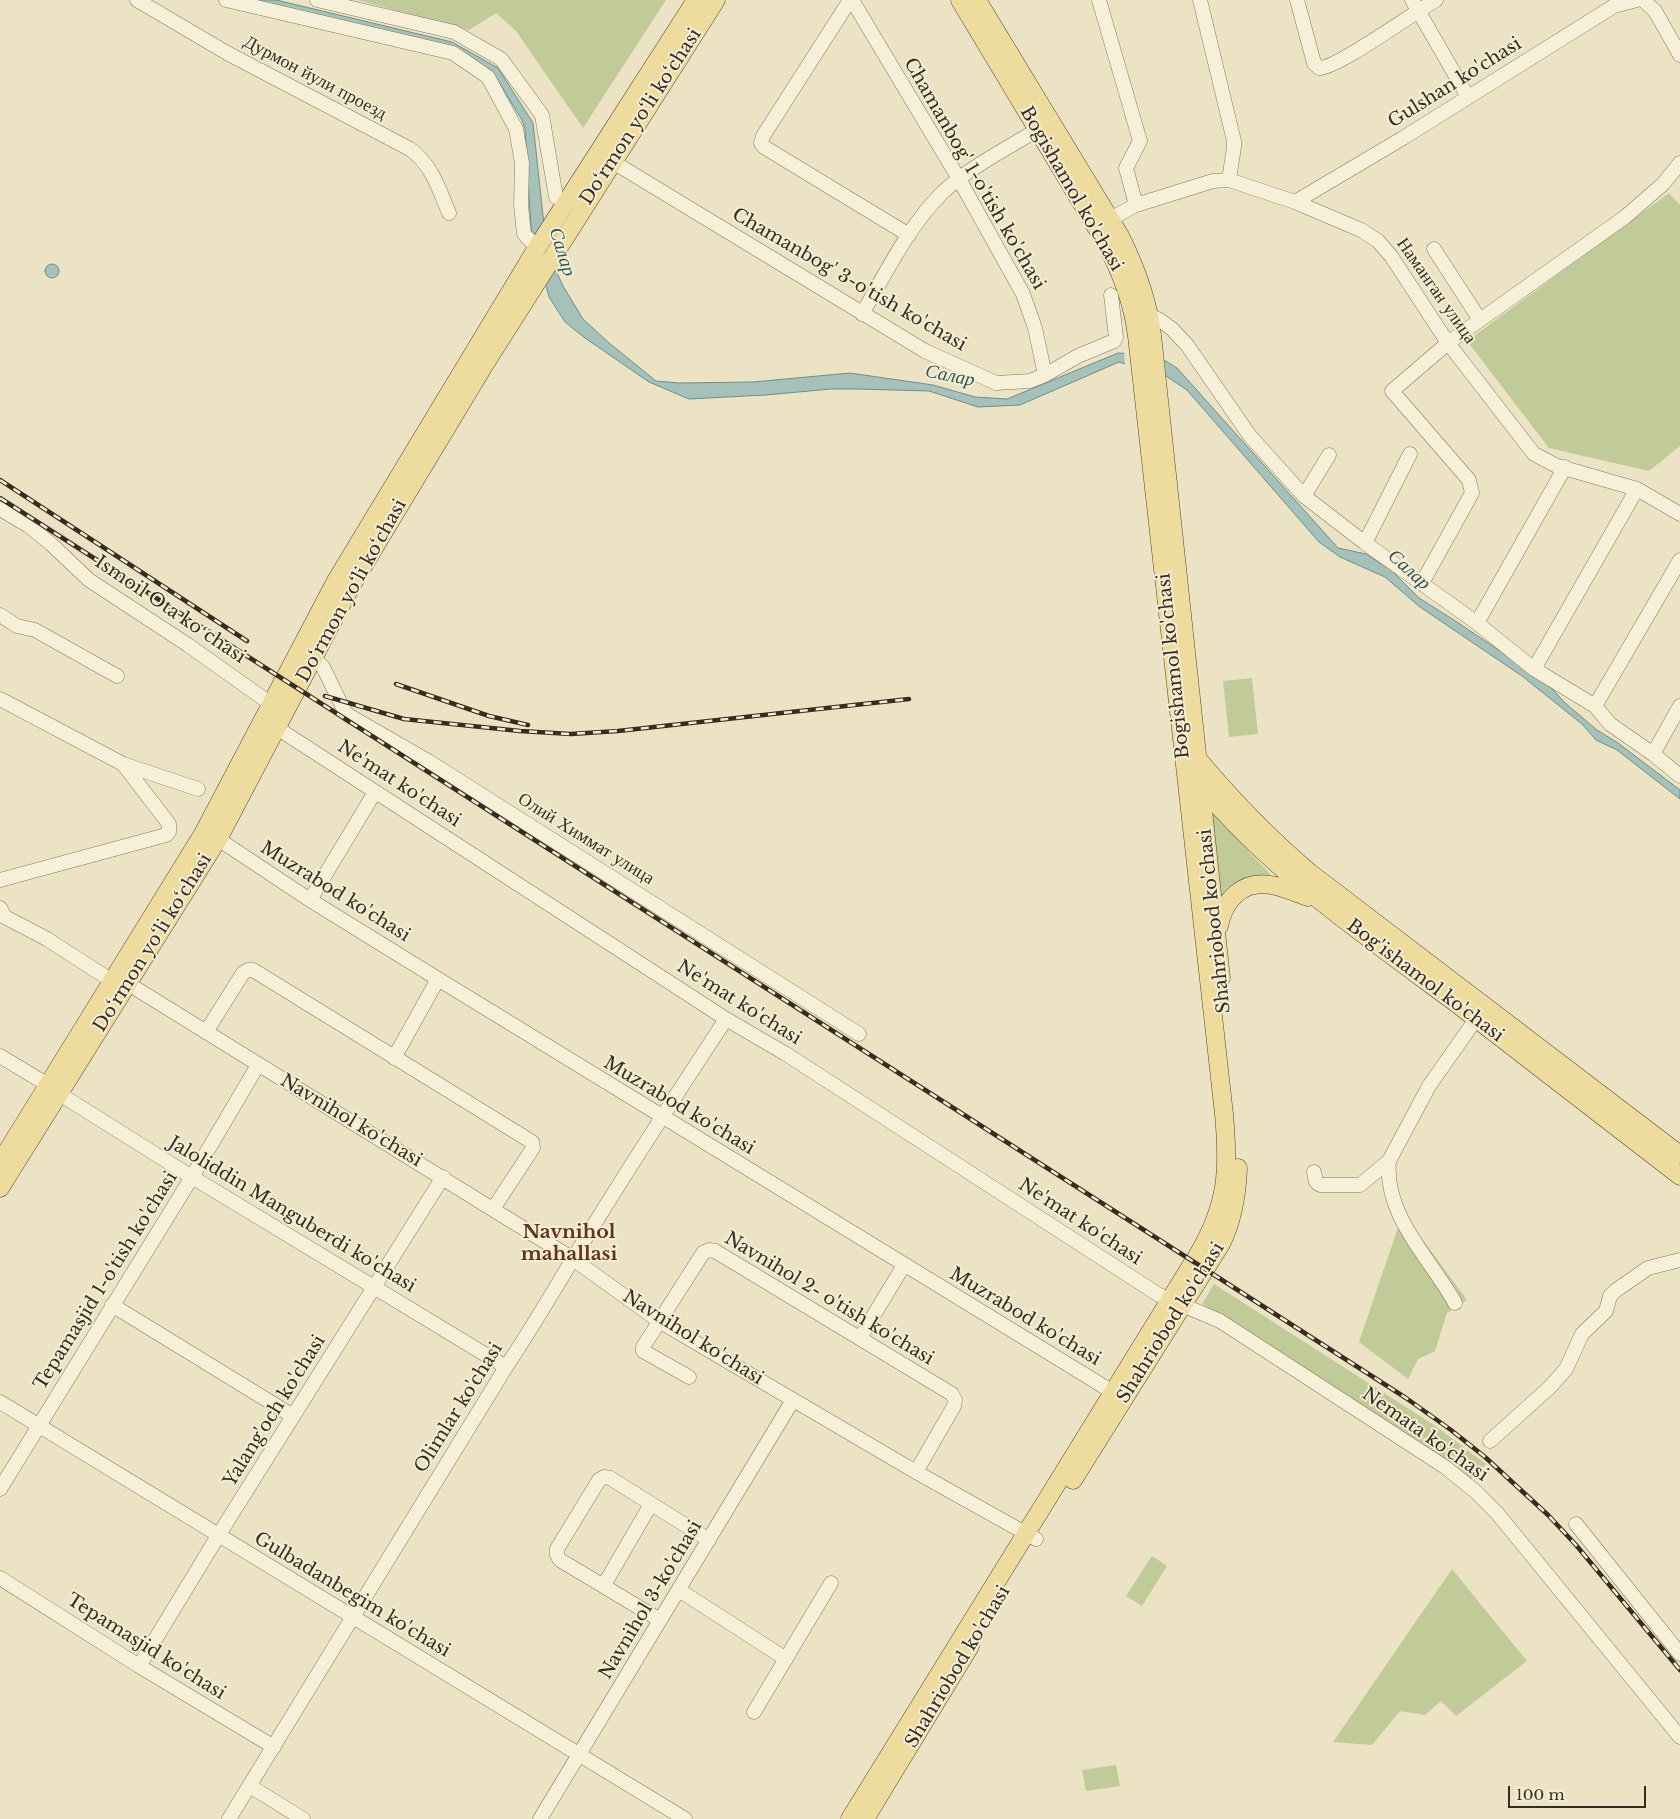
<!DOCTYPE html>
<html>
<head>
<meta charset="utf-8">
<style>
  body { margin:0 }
  #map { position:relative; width:1680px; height:1819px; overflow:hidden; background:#ece3c5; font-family:"Libre Baskerville",serif }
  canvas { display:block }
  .scale { position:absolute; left:1508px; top:1786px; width:138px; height:22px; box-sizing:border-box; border:2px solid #372c1f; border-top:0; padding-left:6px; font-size:15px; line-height:18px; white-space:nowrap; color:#372c1f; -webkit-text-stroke:4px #f4edd4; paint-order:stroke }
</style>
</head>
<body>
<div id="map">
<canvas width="1680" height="1819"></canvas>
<div class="scale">100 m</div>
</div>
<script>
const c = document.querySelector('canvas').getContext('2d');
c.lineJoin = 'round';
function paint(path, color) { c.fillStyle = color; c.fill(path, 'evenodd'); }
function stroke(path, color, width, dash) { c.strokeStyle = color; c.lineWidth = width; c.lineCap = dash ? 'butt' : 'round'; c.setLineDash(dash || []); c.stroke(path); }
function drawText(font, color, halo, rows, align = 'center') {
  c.font = font + ' "Libre Baskerville",serif'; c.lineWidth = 4; c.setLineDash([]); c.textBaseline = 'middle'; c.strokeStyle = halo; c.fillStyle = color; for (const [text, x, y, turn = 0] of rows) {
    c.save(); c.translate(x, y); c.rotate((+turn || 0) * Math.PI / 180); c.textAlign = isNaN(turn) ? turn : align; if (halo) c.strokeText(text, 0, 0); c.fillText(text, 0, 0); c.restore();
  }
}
paint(new Path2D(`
  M357 0H666L583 128 516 31 496 13 469 30Z
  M1669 193 1680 205V446L1649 471 1549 448 1467 341Z
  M1252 678 1258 734 1229 737 1223 681Z
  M1212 812 1271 875C1243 874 1242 890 1220 897Z
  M1403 1213 1467 1300 1447 1313 1435 1351 1418 1359 1408 1379 1359 1342Z
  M1214 1284 1434 1425 1486 1464 1470 1480 1422 1444 1202 1304Z
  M1152 1556 1167 1566 1142 1606 1126 1596Z
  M1452 1569 1527 1661 1456 1716 1441 1701 1425 1715 1400 1711 1372 1745 1333 1742Z
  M1116 1765 1120 1786 1086 1791 1082 1770Z`), '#c1ca99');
const water = new Path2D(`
  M253 0H276L452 42 498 68 533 123 543 216 556 271 563 286 583 319 608 342 656 381 679 383 753 382 850 373 933 385 975 397 1007 399 1118 353 1141 354 1164 360 1177 368 1338 548 1366 554 1392 571 1419 598 1457 622 1547 683 1565 703 1597 730 1618 743 1680 790V799L1617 750 1596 740 1582 724 1522 676 1420 607 1385 577 1340 557 1319 542 1187 390 1166 376 1119 362 1020 405 978 407 929 391 858 389H831L766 395 689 399 649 382 585 338 565 322 549 297 531 228 525 129 522 120 492 71 456 49Z
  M45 271a7 7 0 1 1 14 0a7 7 0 1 1-14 0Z`);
paint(water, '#a6c0ba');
stroke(water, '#6d8e88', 1);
paint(new Path2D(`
  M1124 351 1141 352 1164 357 1166 379 1125 366Z`), '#ece3c5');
const minor = new Path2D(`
  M137 0 227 53 410 149C432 165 439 189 449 213
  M226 0 453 53 488 77 516 129 522 163 521 205 524 234 537 248
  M317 0 454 32 501 59 542 115 556 197
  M850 0 763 136 761 143 764 147 909 235
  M852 0 959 179 1023 294 1035 328 1045 375
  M1099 0 1140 141 1126 168 1136 205
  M1200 0 1234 141V147L1229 180
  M1297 0 1314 63 1319 68C1337 69 1414 12 1436 0
  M1412 0 1468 97
  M1643 0 1655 11 1680 55
  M613 162 925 351 996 383 1030 381 1045 375 1078 356 1114 341 1116 337 1111 295
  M1295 202 1403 138 1614 6 1637 0
  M1101 224 1136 205 1213 181 1229 180 1295 202 1361 230 1378 241 1391 256 1448 343 1534 454 1557 466 1637 489 1680 514
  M1434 249 1480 320
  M862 314C886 273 908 227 942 193 968 168 1006 149 1037 130
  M1143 316 1149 315 1160 320 1172 329 1187 345 1250 436 1304 496 1365 543 1477 623 1534 669 1595 706 1610 724 1653 754 1680 776
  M1304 496 1329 455
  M0 509 29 526 51 544 89 580 188 645 271 704
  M1365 543 1410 454
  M1422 583 1472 493 1469 480 1392 391 1448 343 1480 320 1625 217 1663 184 1680 163
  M0 615 17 626 35 630 117 676
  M1477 623 1565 467
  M313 657 323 667 344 710 348 715 428 761 859 1034
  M1534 669 1637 489
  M0 699 123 764 198 789
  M1595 706 1680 560
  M277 728 726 1019 786 1054 1159 1295 1220 1321 1445 1467 1476 1492 1497 1513 1680 1737
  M1653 754 1680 706
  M218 839 310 900 438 979 1121 1397
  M0 880 166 835 169 832V824L123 764
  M310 900 375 792
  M0 908 5 917 47 939 112 981
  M127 983 573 1259 659 1321 916 1472 1036 1539
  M206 1032 243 973 248 970H253L532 1142 533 1148 493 1209
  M0 1056 48 1085
  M394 1058 438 979
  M58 1093 192 1177 506 1367
  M1389 1161C1384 1216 1430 1258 1455 1303
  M1314 1172 1316 1182 1320 1185H1360L1389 1161 1429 1086 1476 1019
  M112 1305 293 1416
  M860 1338 904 1265
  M689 1377 643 1351V1347L703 1253 709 1250 715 1251 952 1394 955 1400 954 1406 916 1472
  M0 1402 685 1819
  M1490 1441 1550 1387 1566 1369 1582 1334 1606 1311 1610 1296 1615 1291 1648 1268 1680 1260
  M0 1489 192 1177 258 1065
  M1576 1524 1680 1654
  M0 1578 139 1666 274 1747
  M604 1585 651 1504
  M679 1590 786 1659
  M660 1620 560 1560 557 1555V1549L599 1480 604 1477 610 1478 709 1540
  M139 1666 218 1536 443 1177
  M754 1712 831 1583
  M250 1786 303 1819
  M229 1819 506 1367C530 1331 552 1294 574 1257 623 1177 674 1098 726 1019
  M540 1819 793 1400`);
const major = new Path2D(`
  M977 0 1120 236C1136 268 1148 300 1152 335L1221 978
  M1197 758C1232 800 1269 838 1310 873L1680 1155
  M1199 784C1271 870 1362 934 1452 1000 1528 1058 1604 1117 1680 1176
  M1219 926C1224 900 1242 880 1271 885 1283 887 1296 893 1308 897
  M0 1163 203 834 336 581 537 248 696 0
  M0 1188 218 839 351 586 483 367 716 0
  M1073 1480 1221 1244C1233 1220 1237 1195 1238 1168
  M850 1819 1199 1253C1228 1203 1229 1169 1224 1114L1137 336C1133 303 1122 275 1107 245L960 0
  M865 1819 970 1646`);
stroke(minor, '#86755c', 15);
stroke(major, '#544330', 19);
stroke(minor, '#f7f0d8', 14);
stroke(major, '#eedb9e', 18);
const rail = new Path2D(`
  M0 480 247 641
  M0 498 1194 1262 1406 1398 1451 1430 1485 1457 1548 1515 1576 1545 1680 1670
  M396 684 489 716 528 725
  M325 696 404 719 520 731 571 734 618 731 909 699`);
stroke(rail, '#372c1f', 4.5);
stroke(rail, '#f4edd4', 2.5, [8]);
drawText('18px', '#372c1f', '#f4edd4', [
  ["Дурмон йули проезд",315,78,28],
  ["Gulshan ko'chasi",1455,83,-32],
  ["Do‘rmon yo‘li ko‘chasi",641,117,-57],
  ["Chamanbog' 1-o'tish ko'chasi",974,174,60],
  ["Bogishamol ko'chasi",1071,189,60],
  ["Chamanbog' 3-o'tish ko'chasi",849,280,30],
  ["Наманган улица",1436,291,55],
  ["Do‘rmon yo‘li ko‘chasi",352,591,-61],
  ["Ismoil Ota koʻchasi",170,610,34],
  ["Bogishamol ko'chasi",1174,666,-96],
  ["Ne'mat ko'chasi",399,784,33],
  ["Олий Химмат улица",586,839,32],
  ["Muzrabod ko'chasi",335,892,32],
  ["Shahriobod ko'chasi",1215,921,-96],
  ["Do‘rmon yo‘li ko‘chasi",153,943,-58],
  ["Bog'ishamol ko'chasi",1425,981,37],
  ["Ne'mat ko'chasi",739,1003,32],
  ["Muzrabod ko'chasi",679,1106,31],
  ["Navnihol ko'chasi",351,1121,31],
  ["Jaloliddin Manguberdi ko'chasi",292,1215,31],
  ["Ne'mat ko'chasi",1080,1222,33],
  ["Tepamasjid 1-o'tish ko'chasi",106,1281,-58],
  ["Navnihol 2- o'tish ko'chasi",829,1299,31],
  ["Muzrabod ko'chasi",1025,1317,31],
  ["Shahriobod ko'chasi",1171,1323,-58],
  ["Navnihol ko'chasi",693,1338,32],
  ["Olimlar ko'chasi",459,1408,-58],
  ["Yalang'och ko'chasi",275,1411,-58],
  ["Nemata ko'chasi",1425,1435,35],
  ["Gulbadanbegim ko'chasi",352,1595,31],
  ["Navnihol 3-ko'chasi",651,1600,-59],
  ["Tepamasjid ko'chasi",146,1647,32],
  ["Shahriobod ko'chasi",958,1667,-59]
]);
drawText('italic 19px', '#2f5656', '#f4edd4', [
  ["Салар",562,252,73],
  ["Салар",950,376,11],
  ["Салар",1409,570,42]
]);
drawText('bold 19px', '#623320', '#f4edd4', [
  ["Navnihol",569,1233],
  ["mahallasi",569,1255]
]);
</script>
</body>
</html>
